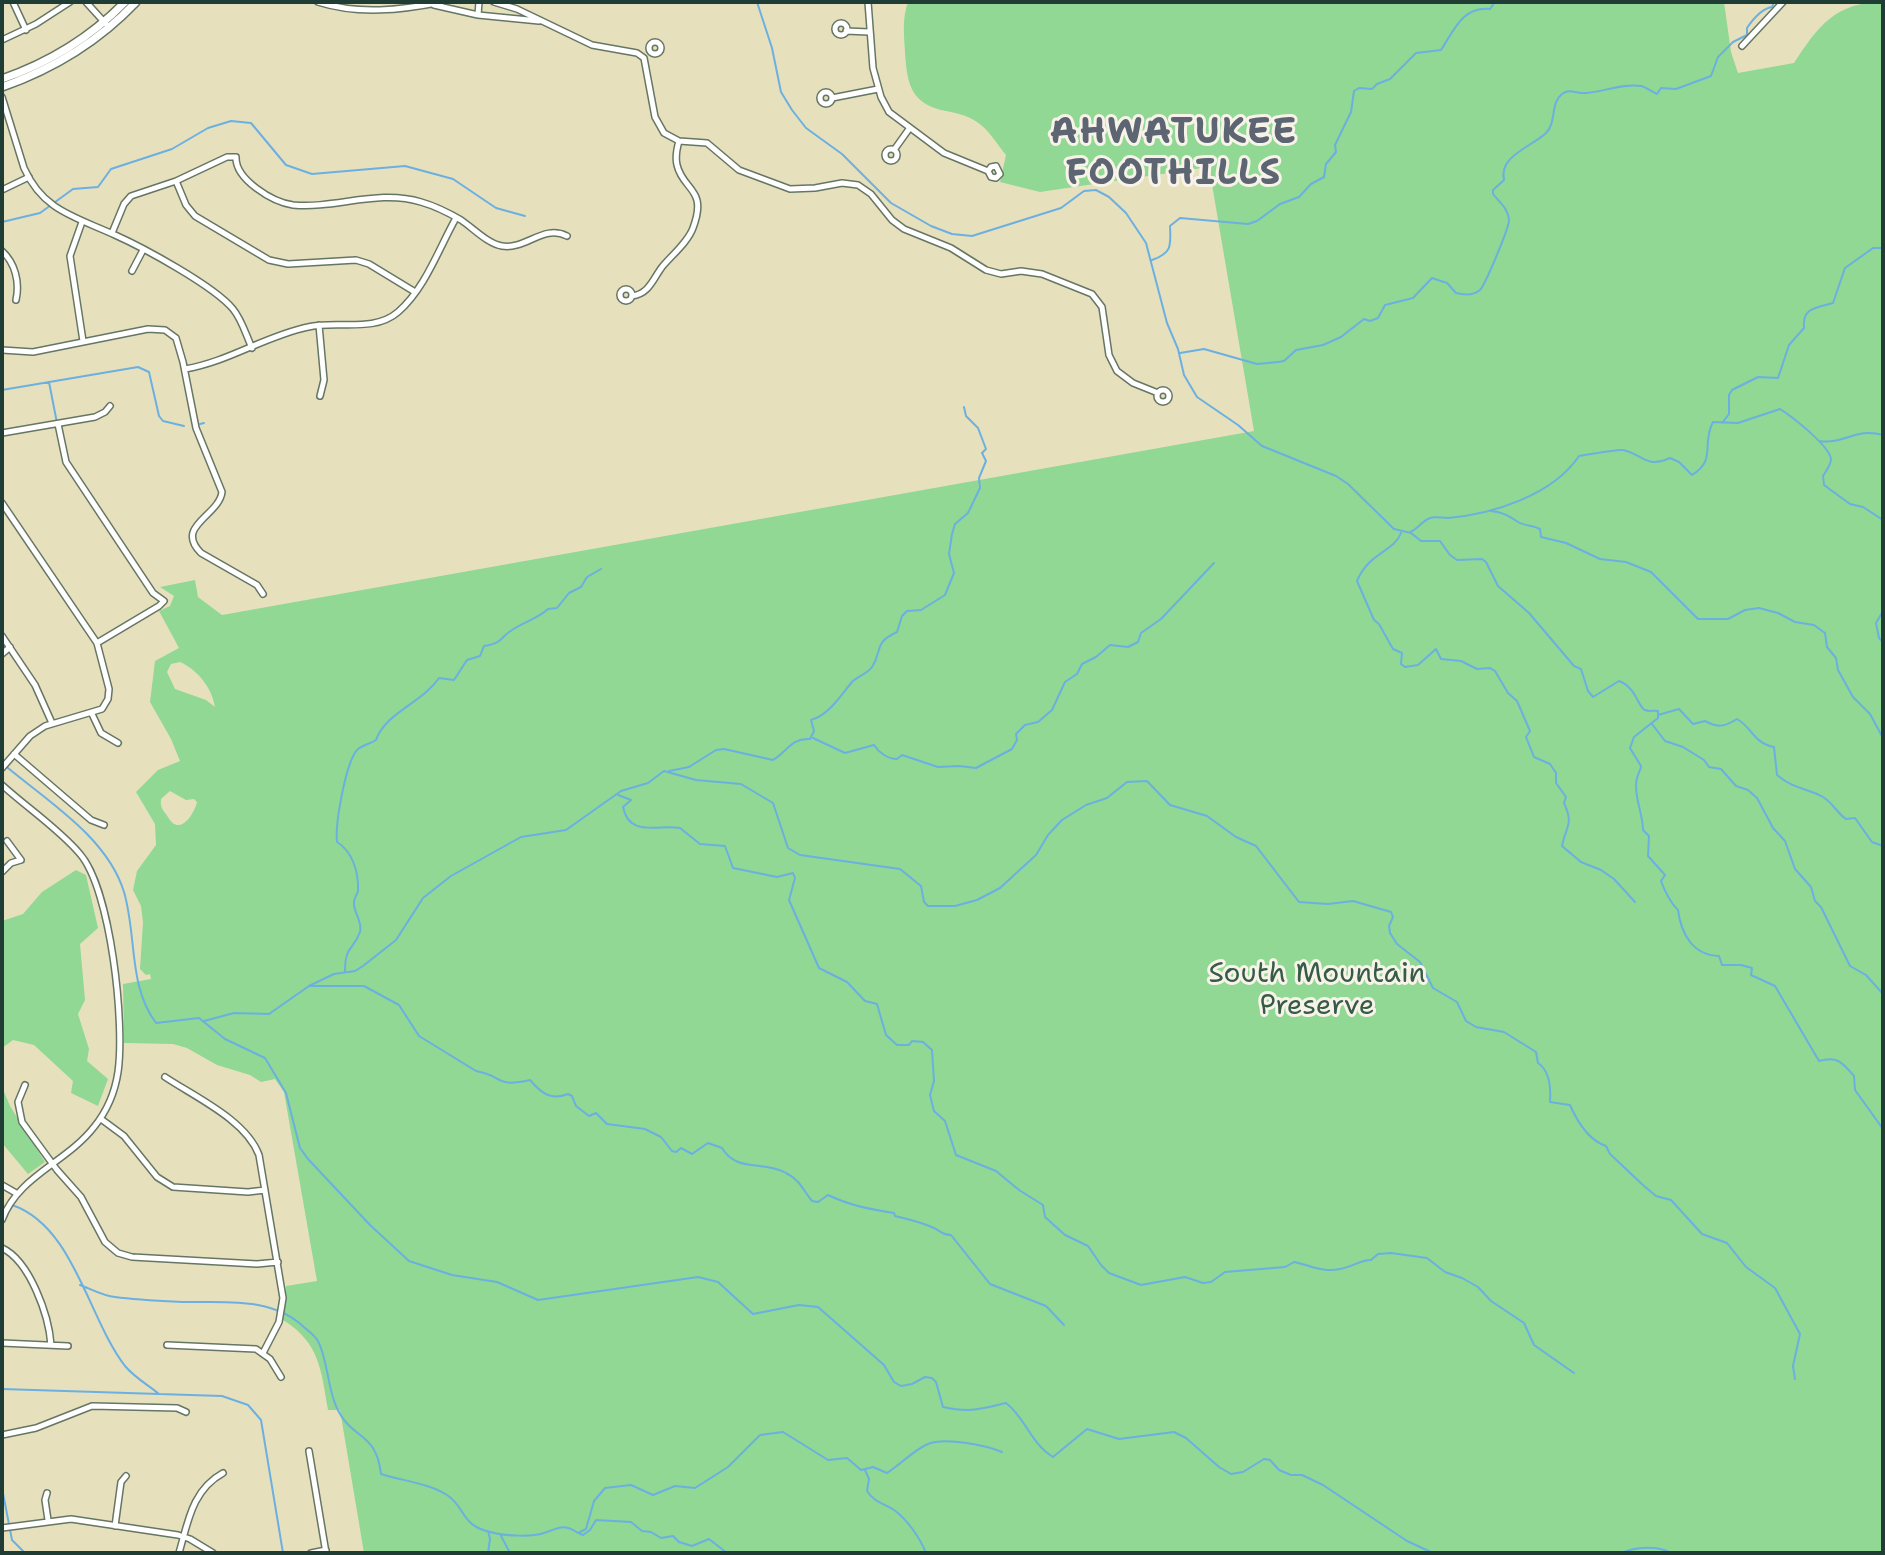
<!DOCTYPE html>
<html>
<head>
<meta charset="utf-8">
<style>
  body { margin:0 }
  #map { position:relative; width:1885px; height:1555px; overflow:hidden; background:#e7e0bd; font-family:"Shantell Sans",sans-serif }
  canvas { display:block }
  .frame { position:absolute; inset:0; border:4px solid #1f3d34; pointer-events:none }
</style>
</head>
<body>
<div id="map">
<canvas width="1885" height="1555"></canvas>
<div class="frame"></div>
</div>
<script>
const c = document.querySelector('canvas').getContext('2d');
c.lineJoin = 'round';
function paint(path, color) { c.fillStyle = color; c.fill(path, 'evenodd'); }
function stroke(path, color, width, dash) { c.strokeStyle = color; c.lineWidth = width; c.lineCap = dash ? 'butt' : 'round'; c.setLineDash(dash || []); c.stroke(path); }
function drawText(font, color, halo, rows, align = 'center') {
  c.font = font + ' "Shantell Sans",sans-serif'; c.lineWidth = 6; c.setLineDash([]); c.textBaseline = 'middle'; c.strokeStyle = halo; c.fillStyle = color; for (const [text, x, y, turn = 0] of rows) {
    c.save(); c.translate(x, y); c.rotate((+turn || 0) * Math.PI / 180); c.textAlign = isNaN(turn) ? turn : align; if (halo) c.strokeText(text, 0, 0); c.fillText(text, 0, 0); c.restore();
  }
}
paint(new Path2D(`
  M908 2H1724L1731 52 1738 73 1794 63C1818 26 1836 2 1883 2V1553H364L340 1410H328C321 1370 320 1343 283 1320L286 1286 317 1281 284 1092 275 1079 261 1082 250 1075 217 1065 187 1048 173 1044 124 1043 123 984 151 979 150 974 146 975 140 969 143 922 141 906 133 890 137 871 156 845 155 824 136 792 158 770 180 761 171 739 150 702 155 661 179 648 159 611 170 606 174 596 160 587 195 580 198 597 222 615 1254 431 1209 167 1040 192 1000 182 1006 155C997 144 988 129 977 122 965 114 955 113 941 110 909 102 907 80 905 52 904 34 902 19 908 2ZM180 662C198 670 212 688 215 707L206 700 175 689 167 672 171 664ZM170 791 186 800 194 799 197 802C194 815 179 837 168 817 163 810 160 808 161 799Z
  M76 870 86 875 98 928 80 944 85 1000 78 1014 89 1049 87 1061 108 1079 98 1106 71 1093 73 1081 34 1045 13 1040 2 1048V921L23 914 42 892Z
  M2 1087 10 1106 45 1162 28 1174 2 1143Z`), '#90d893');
stroke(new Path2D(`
  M757 2 772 48 781 92 792 110 806 128 842 154 891 203 931 226 952 234 972 236 1061 208 1084 191 1096 190 1109 197 1126 213 1146 243 1167 323 1178 349 1184 375 1197 397 1238 425 1262 446 1336 476 1348 484 1394 529 1411 533 1421 541H1440L1450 555 1457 560 1482 559 1486 562 1498 586 1529 613 1574 666 1581 669 1588 691 1593 697 1619 681C1636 687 1639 709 1645 710 1649 712 1654 710 1658 711V718L1634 737 1630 748 1641 766C1641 770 1638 773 1637 778 1633 794 1643 814 1643 830L1649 836 1648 856 1665 875 1661 881C1665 892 1670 902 1678 910 1681 933 1692 955 1719 956L1722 965H1741L1752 968 1751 975 1775 986 1819 1061C1838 1056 1842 1062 1854 1076L1855 1090 1883 1129
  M2 222 40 213 73 189 98 187 111 169 172 149 208 128 231 121 251 123 286 165 312 174 405 166 453 179 496 208 525 216
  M1152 260C1172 253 1171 246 1170 226L1180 218 1248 224 1257 221 1280 204 1299 197 1311 184 1324 177 1326 164 1336 152 1335 145 1351 112 1354 91 1359 88 1372 89 1377 84 1390 79 1416 53 1441 50C1454 30 1463 6 1490 9L1495 2
  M1180 353 1204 349 1257 364 1278 362 1284 361 1296 350 1323 345 1341 337 1364 319 1370 321 1378 318 1385 305 1413 298 1432 278 1447 283 1456 293C1464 295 1473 296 1480 290 1486 283 1509 228 1509 220 1508 208 1500 203 1493 194V190L1504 180C1498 156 1533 146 1546 133 1557 122 1550 103 1562 94 1570 88 1577 94 1586 93 1603 92 1623 83 1641 86 1646 87 1652 92 1657 94L1661 88 1676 89 1711 76 1718 57 1733 42 1747 35V28C1753 19 1761 9 1772 7L1774 2
  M49 382 57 423
  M2 390 138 367 149 372 159 416 163 421 184 426
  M1722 423 1729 414V395L1732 390 1758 377 1778 378 1789 345 1804 328C1802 307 1817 308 1833 303L1845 268 1873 248H1883
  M200 424 204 423
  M1819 441C1844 445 1856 427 1883 435
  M1491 511C1503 512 1509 516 1518 522 1525 526 1532 525 1540 529L1541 537 1566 543 1600 559 1626 562 1651 572 1698 619H1728L1745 610 1759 608 1778 613 1795 622 1814 625 1825 633 1827 647 1836 658 1838 670 1853 697 1870 714 1883 738
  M1410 532C1418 529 1422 521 1430 518 1435 516 1442 518 1448 518 1493 514 1553 495 1579 456 1586 455 1617 449 1623 450 1643 454 1645 469 1670 458L1679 462 1692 475C1717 460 1701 444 1713 422L1738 423 1780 409C1791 416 1829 445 1831 459 1831 465 1826 471 1823 476L1824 485 1850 504 1863 507 1883 520
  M1401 533C1394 552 1369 552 1357 581L1374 620 1379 624 1393 649 1402 653 1401 664 1405 667 1418 665 1436 649 1441 659 1461 661 1477 669 1490 668 1495 671 1508 693 1517 701 1530 731 1526 737 1534 757 1550 764 1556 773V783L1566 797 1564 803C1574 825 1566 825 1562 846L1581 862 1601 870 1614 879 1635 902
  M1883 611 1876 623 1879 638 1883 642
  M1658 715 1679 709 1693 724 1705 721C1718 728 1724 727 1737 719 1753 728 1752 742 1774 747L1777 775C1795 790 1805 787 1823 797 1832 802 1837 813 1846 819L1855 818 1872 842 1883 846
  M1652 724 1665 741 1683 747 1704 760 1709 767 1721 769 1736 786 1748 790 1757 798 1773 828 1785 841 1795 869 1811 887 1815 901 1821 907 1850 966 1866 975 1883 994
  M813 738 845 753 874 745C879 753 888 759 897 759L902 755 938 767 959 766 976 768 1012 749 1017 740 1016 734 1025 725 1038 722 1052 710 1065 682 1077 674 1082 664 1096 657 1110 645 1128 647 1138 642 1141 633 1161 619 1214 563
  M2 763C44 799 107 836 124 892 137 936 128 986 156 1023L199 1018 225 1039 265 1058 286 1093 300 1148 308 1159 370 1225 409 1261 452 1275 497 1282 538 1300 698 1277 718 1282 753 1314 799 1305 818 1307 884 1365 894 1382 901 1386 912 1384 925 1377 932 1378 936 1382 943 1407C970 1413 980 1409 1006 1403 1025 1417 1031 1444 1053 1457L1087 1429 1119 1439 1174 1432 1186 1438 1219 1467 1231 1474 1243 1472 1264 1459 1270 1460 1279 1470 1291 1475H1302L1323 1485 1407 1541 1433 1553
  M669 771 689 767 716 750 724 749 773 760C788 751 791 738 810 739L814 731 811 720C829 715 840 696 852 682 858 676 867 674 872 667 883 650 873 643 897 632L902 616 907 611 921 610 945 595 954 573 949 554 952 534 955 524 968 513 980 488 979 478 986 461 982 453 986 449 978 428 966 416 964 407
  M618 795 631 800 623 807C629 838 659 824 680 828L700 844 725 846 733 868 777 877 793 873 795 878 789 900 819 968 847 982 865 1001 877 1004 886 1035 897 1045H909L912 1041 923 1042 932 1050 934 1081 930 1095 934 1111 945 1121 956 1155 996 1171 1019 1190 1043 1205 1045 1217 1065 1235 1088 1246 1101 1265 1109 1273 1141 1285 1185 1277 1203 1283 1211 1282 1225 1272 1285 1267 1294 1262C1310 1265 1323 1273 1340 1269 1352 1267 1360 1260 1371 1260L1378 1254 1391 1253 1427 1258 1445 1272 1462 1278 1478 1287 1491 1301 1524 1323 1534 1345 1574 1373
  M345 971C345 945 354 950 360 932 363 921 353 913 354 902 354 898 357 895 358 891 359 872 352 851 337 842 335 824 346 760 358 749 363 745 370 744 376 740 385 713 422 703 439 678L454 680 467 660 480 656 484 646C504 643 499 638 512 630 524 622 537 619 548 609L557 608 569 593 581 587 587 577 601 569
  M309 986 334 974 355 971 363 966 396 940 423 898 451 876 521 837 566 830 621 791 648 783 664 771 696 780 741 784 773 803 788 848 800 855 900 869 921 886 924 902 928 906H955L977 900 1000 888 1036 855 1048 835 1062 820 1086 805 1107 798 1127 782 1147 781 1170 805 1207 816 1236 837 1256 846 1299 902 1328 904 1353 901 1391 912 1393 917 1389 926 1390 933 1397 944 1420 962 1433 988 1457 1002 1466 1021 1476 1027 1504 1032 1536 1052 1538 1063C1550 1071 1551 1088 1550 1102L1570 1105C1577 1121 1588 1140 1606 1146L1610 1154 1644 1186 1656 1196 1671 1200 1702 1234 1727 1243 1746 1267 1775 1288 1800 1334 1793 1366 1795 1379
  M204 1021 234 1013 269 1014 309 986H364L399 1005 419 1036 476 1071C504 1076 495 1088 530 1080 541 1093 551 1101 568 1094L572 1096 576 1106 589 1116 596 1113 607 1124 645 1129 661 1137 672 1151 676 1152 681 1148 692 1154 708 1143 722 1148C737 1173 763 1160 786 1173 800 1180 803 1190 812 1201L818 1202 828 1195C851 1206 870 1209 894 1213L895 1216C908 1219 921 1222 934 1228 941 1231 942 1235 951 1235L990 1284 1046 1306 1064 1325
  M12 1205C74 1226 88 1318 125 1366 134 1377 148 1385 159 1394
  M80 1285C91 1289 103 1296 115 1297 137 1300 161 1301 182 1302 225 1303 272 1296 305 1328 310 1332 315 1336 318 1341 328 1361 327 1385 336 1406 351 1441 376 1430 381 1474 403 1481 428 1483 447 1495 467 1508 459 1526 494 1533 507 1536 532 1537 544 1533 559 1528 564 1523 578 1533L586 1529 594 1501 605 1488 631 1485 653 1495 675 1486 695 1488 728 1467 760 1435 783 1432 828 1460 847 1458 861 1470 873 1467 887 1473C901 1464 915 1449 928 1444 945 1437 985 1445 1002 1452
  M2 1389 222 1396 248 1405 261 1420 283 1553
  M865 1470 869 1479 867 1491C874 1502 883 1503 894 1510 907 1519 920 1538 926 1553
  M2 1488 12 1540 25 1553
  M488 1531 490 1539 488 1553
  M500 1534 510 1553
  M580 1534 583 1535 590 1530 596 1520 631 1522 642 1531 651 1532 661 1538 673 1536 679 1542 692 1546 709 1539 727 1553
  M1621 1553C1635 1547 1657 1545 1671 1553`), '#6bb0e1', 2);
const street = new Path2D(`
  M13 2 26 30
  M86 2 106 24
  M318 2C359 15 401 10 442 2
  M494 2 517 9 592 45 637 53 644 58 655 117 664 133 679 141 707 143 739 170 790 189 815 188 842 183 858 185 871 194 892 220 904 229 951 248 986 270 1001 274 1021 271 1042 274 1092 294 1102 307 1109 355 1117 371 1133 383 1158 393
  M868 2 873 68 881 97 889 112 944 153 988 171 991 177 996 178 1000 174 996 166 991 167 988 171
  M434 5 478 15 539 21
  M478 15 479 2
  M835 29a6 6 0 1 1 12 0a6 6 0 1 1-12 0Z
  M846 31 869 32
  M2 40 36 24 70 2
  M649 48a6 6 0 1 1 12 0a6 6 0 1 1-12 0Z
  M1742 46 1783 2
  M820 98a6 6 0 1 1 12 0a6 6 0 1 1-12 0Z
  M2 97 24 168C43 211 76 217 115 235 144 248 214 286 233 309 242 320 246 335 252 348
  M832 98 878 89
  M885 155a6 6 0 1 1 12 0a6 6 0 1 1-12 0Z
  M894 150 909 129
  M176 181 186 205 195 216 269 260 288 264 356 260 369 264 415 292
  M2 190 29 177
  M82 222 70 256 83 341
  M112 233 124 204 131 196 176 181 227 157H236C235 179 272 202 293 205 336 209 378 189 421 202 435 206 449 213 461 220 473 228 488 244 502 246 526 250 543 224 567 236
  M2 251C15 263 20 282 16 300
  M132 271 143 250
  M620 295a6 6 0 1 1 12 0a6 6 0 1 1-12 0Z
  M632 296C649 294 653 279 662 267 672 255 688 242 693 228 708 188 683 191 677 165 675 157 677 148 679 141
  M319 325 324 380 320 396
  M2 350 33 352 148 329 165 330 176 338 183 362 196 428 222 492C219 516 174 526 201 553L257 585 263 594
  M185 369C228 362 265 336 308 327 336 320 374 333 398 312 425 289 439 248 456 218
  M1157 396a6 6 0 1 1 12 0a6 6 0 1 1-12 0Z
  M58 424 66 462 153 593 164 601 159 606 97 643
  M2 433 95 417 105 412 110 406
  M2 503 97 643 109 689 108 699 102 709 45 726 30 736 2 768
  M2 636 35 685 52 723
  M2 654 10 647
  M92 714 101 733 118 743
  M14 754 91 820 104 825
  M2 785C26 807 59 829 80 854 111 890 125 1024 118 1072 115 1092 107 1111 94 1127 66 1163 18 1176 2 1220
  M2 872 11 863 21 860 7 841
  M165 1077C195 1097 246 1120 259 1155L283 1298 279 1322 263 1353
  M25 1085 18 1102 22 1122 57 1170 81 1197 105 1242 118 1253 132 1257 257 1264 278 1262
  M101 1119 124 1136 157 1177 173 1187 248 1192 265 1190
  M2 1185 16 1193
  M2 1248C30 1261 49 1316 51 1345
  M2 1343 68 1346
  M167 1345 256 1349 270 1359 281 1377
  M2 1435 36 1428 92 1406 177 1408 186 1412
  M309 1451 326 1553
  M47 1493 45 1500 48 1520
  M115 1526 121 1482 126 1476
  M2 1528 71 1519 178 1535 190 1539 213 1553
  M179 1553C188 1522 192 1490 223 1473
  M311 1553 326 1550`);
const secondary = new Path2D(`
  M2 79C48 63 90 38 125 2
  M2 87C53 69 98 42 136 2`);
stroke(street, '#657664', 8);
stroke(secondary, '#657664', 10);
stroke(street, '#fff', 5);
stroke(secondary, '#fff', 7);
drawText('28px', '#365c47', '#f7f3e8', [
  ["South Mountain",1317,975],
  ["Preserve",1317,1007]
]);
c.letterSpacing = '2px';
drawText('bold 36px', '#5d6472', '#f7f3e8', [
  ["AHWATUKEE",1174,134],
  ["FOOTHILLS",1174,175]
]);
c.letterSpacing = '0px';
</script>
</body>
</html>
